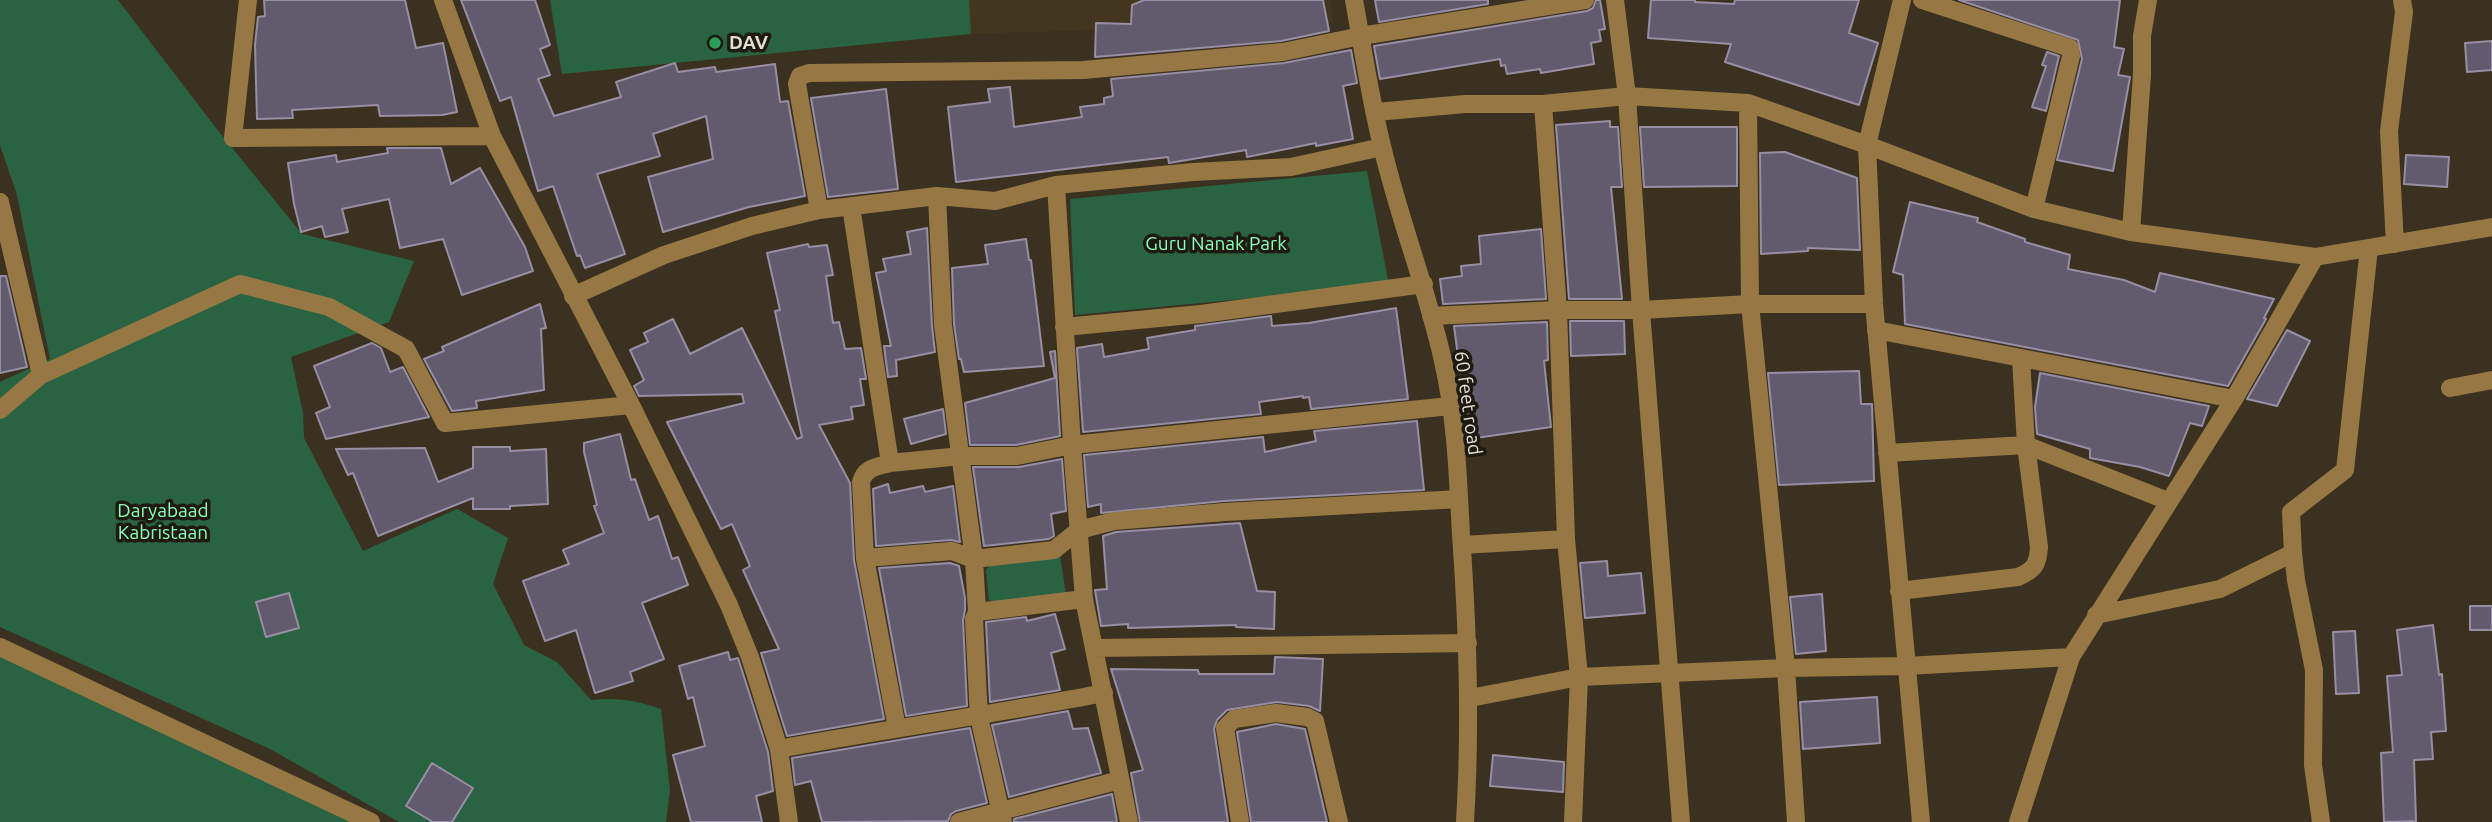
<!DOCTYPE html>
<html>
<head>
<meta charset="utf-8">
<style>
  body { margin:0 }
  canvas { display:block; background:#3b3120 }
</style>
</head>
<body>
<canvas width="2492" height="822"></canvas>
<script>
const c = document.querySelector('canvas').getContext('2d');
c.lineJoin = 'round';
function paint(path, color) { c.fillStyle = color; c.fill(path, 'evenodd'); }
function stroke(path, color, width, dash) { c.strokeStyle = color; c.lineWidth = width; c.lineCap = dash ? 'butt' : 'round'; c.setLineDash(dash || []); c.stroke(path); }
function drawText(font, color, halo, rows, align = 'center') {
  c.font = font + ' Ubuntu,sans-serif'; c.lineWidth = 7; c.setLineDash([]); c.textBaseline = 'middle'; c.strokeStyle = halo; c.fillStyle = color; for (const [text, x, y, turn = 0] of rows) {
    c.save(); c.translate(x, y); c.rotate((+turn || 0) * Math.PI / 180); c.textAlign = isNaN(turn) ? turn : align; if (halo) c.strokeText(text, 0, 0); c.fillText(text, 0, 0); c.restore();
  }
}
paint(new Path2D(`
  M550 0H1330L1333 22 971 34 675 57 562 74Z`), '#43361e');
paint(new Path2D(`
  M0 0H118L216 128 302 234 414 261 389 322 291 357 303 413 304 438 363 551 457 509 508 538 493 584 524 645 557 662 591 700C617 697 636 700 661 709L670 790 666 822H399L272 750 0 627V382L50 359 17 195 0 145Z
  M550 0H969L971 34 562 74Z
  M1367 171 1389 285 1075 315 1070 199Z
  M1060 556 1066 594 1000 606 989 600 986 570 995 560Z
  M0 639 360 822H0Z`), '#2a6341');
const building = new Path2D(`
  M264 0H405L416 48 443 43 457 112 442 115 380 116 378 105 292 110 293 118 257 119 255 45 258 17 265 16Z
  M461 0H535L550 45 540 49 550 75 538 79 554 116 621 97 616 82 675 63 678 72 715 67 716 72 775 64 780 102 788 101 805 196 749 207 663 232 648 177 713 159 706 116 653 134 660 156 597 174 625 254 585 268 580 255 577 256 553 186 538 191 511 97 500 101Z
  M1144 0H1323L1329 31 1281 41 1095 57 1096 23 1131 24 1132 5Z
  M1375 0H1488V4L1379 22Z
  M1596 0H1600L1605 29 1599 30 1601 41 1591 43 1594 64 1541 73 1540 69 1507 74 1505 65 1501 66 1500 59 1380 79 1374 46 1587 11 1593 8Z
  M1651 0H1695V2L1734 4 1735 0H1859L1849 33 1878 43 1859 105 1725 62 1731 44 1648 38Z
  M1959 0H2120L2114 47 2124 49 2118 75 2130 77 2113 171 2057 160 2082 59 2078 40Z
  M2492 41V70L2467 72 2465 43Z
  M1351 50 1357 83 1343 86 1353 139 1316 146V143L1247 157 1246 150 1175 162 1169 163 1168 157 956 182 948 107 990 102 988 89 1010 87 1014 127 1082 117 1080 107 1104 104V98L1113 96 1111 79 1284 63Z
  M2047 52 2059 56 2046 111 2032 107 2046 66 2042 65Z
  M886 89 898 189 828 197 811 98Z
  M1610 121V127H1618L1622 187H1611L1622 299H1569L1556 125Z
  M1640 127H1737V186L1644 187Z
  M387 148H441L451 184 480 168 525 247 533 271 462 295 443 239 400 248 389 199 342 209 348 232 325 237 322 226 301 232 294 204 288 163 336 155 337 162 388 153Z
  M1785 152 1857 178 1860 250 1808 248V251L1761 254 1760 153Z
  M2406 155 2449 157 2447 187 2404 184Z
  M1910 202 1978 218 1977 222 2025 239V242L2070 255 2068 269 2124 280 2155 292 2160 273 2274 299 2264 318 2266 319 2228 386 1905 324 1903 275 1893 272Z
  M927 228 932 326 935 352 896 360 897 376 888 377 884 346H891L876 273 886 271 883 259 911 254 907 232Z
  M1541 229 1546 299 1443 304 1440 279 1462 276 1461 266 1481 264 1479 236Z
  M1026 239 1029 260H1031L1044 366 964 372 961 359H959L954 324 952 268 988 264 985 245Z
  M808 244 809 247 827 245 833 275 826 276 833 323 839 322 845 349 861 348 866 379H860L864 405 851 407 853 419 819 425 850 483 854 560 884 719 787 736 761 653 779 649 743 570 750 566 732 524 721 529 667 422 744 403 742 394 639 396 634 386 644 380 630 350 648 342 644 333 673 319 690 354 742 328 797 439 802 437 775 311 780 310 767 253Z
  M0 276H6L27 367 0 373Z
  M540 304 546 328 541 329 544 390 476 401 477 408 452 411 424 359 444 351 442 347Z
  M1396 308 1408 399 1311 409 1309 397 1303 398V396L1259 402 1261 414 1083 432 1077 348 1102 344 1104 357 1149 349 1147 338 1195 330V326L1271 316 1272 326 1309 323Z
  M1570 321H1624L1625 354 1571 356Z
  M1547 322 1548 360 1544 361 1551 427 1469 439 1454 326Z
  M2287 330 2310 341 2277 406 2247 399Z
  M372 343 381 348 390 372 403 367 429 417 326 439 316 413 330 407 314 366Z
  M1055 351 1060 436 1016 445H970L965 403 1055 378 1050 352Z
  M1859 371 1861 404H1872L1874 481 1779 485 1768 373Z
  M2040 373 2209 406 2202 426 2190 423 2169 476 2140 467 2090 458V449L2037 434 2035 407Z
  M943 409 946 434 911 444 904 419Z
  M1417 421 1424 490 1224 501 1101 513V504L1088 507 1084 455 1263 437 1265 452 1316 441 1314 431Z
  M620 434 631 480 635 479 649 520 658 516 672 559 678 557 688 585 642 603 664 659 630 672 633 681 595 693 576 630 545 641 523 581 569 564 563 550 604 533 594 506 597 505 584 452V443Z
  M473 447H510V451L546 449 548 504 510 506V509H473V498L378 536 353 473 348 475 336 449 425 448 438 482 473 468Z
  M1062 459 1066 511 1051 514 1054 536 1049 539 984 546 973 467H1019Z
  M888 484 890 493 923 486 925 492 953 486 960 542 951 540 876 546 873 489Z
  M1240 523 1257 591 1275 592 1274 629 1236 627V625L1128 628V624L1101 626 1095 590 1107 589 1103 536 1116 532Z
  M1607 561 1608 576 1641 573 1645 613 1585 618 1580 563Z
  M950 563 959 566 965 598V610L963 620 967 706 906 716 879 568Z
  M289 593 299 628 266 637 256 602Z
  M1822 594 1826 651 1796 654 1790 597Z
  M2470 606H2492V630H2470Z
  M1055 614 1065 649 1051 653 1060 690 990 702 986 622 1026 617 1027 621Z
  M2433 625 2439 675 2442 674 2446 731 2431 732 2433 759 2414 760 2416 821 2384 822 2381 753 2393 752 2387 676 2402 675 2397 630Z
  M2355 631 2359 693 2336 694 2333 632Z
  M728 652 730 660 738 658 739 661 768 752 773 791 756 796 762 822H691L673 755 705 746 693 697 688 699 679 666Z
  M1275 657 1323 659 1320 711 1309 706 1277 702 1227 710 1217 720 1214 729 1228 822H1140L1131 773 1143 770 1111 669 1198 670 1199 674H1274Z
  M1877 697 1880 743 1803 749 1800 702Z
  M1068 711 1073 729 1088 728 1101 773 1009 797 992 725Z
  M1276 724 1305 729 1327 822H1251L1237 732Z
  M970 728 987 803 956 811 951 814 948 821 822 822 811 781 795 785 792 758Z
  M1493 755 1564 762 1563 792 1490 786Z
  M432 763 473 788 452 822H433L406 806Z
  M1112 794 1117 822H1014V819Z`);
paint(building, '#625a6d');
stroke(building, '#978ea3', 2);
stroke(new Path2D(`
  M248 0 233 138 492 136
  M443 0 492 136 631 405 729 605 750 657 779 749 789 822
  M1354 0C1363 49 1370 98 1382 146 1399 219 1427 288 1443 361 1456 417 1458 478 1461 535 1468 632 1471 725 1465 822
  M1615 0 1627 96 1641 310 1681 822
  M1902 0 1867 145 1874 304 1921 822
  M1922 0 2070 48 2071 56 2034 209
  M1748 103 1750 304 1786 668 1796 822
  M1376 112 1465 104H1543L1627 96 1748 103 1867 145 2034 209 2131 232 2315 257 2492 227
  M1056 185 1072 445 1084 599 1129 822
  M937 196 943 325 974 559 977 612 974 619 979 717 1003 822
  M0 202 41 375
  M851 206 890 463 961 456H1017L1072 445 1450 406
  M819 210 797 84 800 76 809 73 1083 70 1283 52 1361 36 1585 0
  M2131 232 2142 74V36L2148 0
  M2395 244 2389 131 2404 12 2402 0
  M573 296 664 255 752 226 819 210 937 196 995 201 1056 185 1193 172 1291 167 1382 147
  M1431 316 1558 310H1641L1750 304H1874
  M1064 327 1201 314 1424 284
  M1876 330 2234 399
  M2450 388 2492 380
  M0 410 41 375 240 284 329 307 406 349 445 423 631 405
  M1887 453 2026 445 2168 501
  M890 463C877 467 865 467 861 482L865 558 897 728
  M1566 539 1579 677 1573 822
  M1462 545 1566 539 1558 310 1543 104
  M2293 553 2296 580 2314 670 2313 765 2321 822
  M865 558 952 551 974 559 1054 550 1079 530 1114 521 1225 512 1459 499
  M1899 591 2018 577C2034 570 2038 565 2039 547L2026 445 2021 358
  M977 612 1084 599
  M2096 615 2220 589 2293 553 2291 512 2345 470 2369 248
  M0 647 371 822
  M1095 648 1468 643
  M1470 698 1579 677 1786 668 1906 666 2071 657
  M779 749C888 729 996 714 1104 693
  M959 822 1120 780
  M1240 822 1225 728 1234 719 1276 713 1307 717 1315 721 1339 822
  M2018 822 2071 657 2234 399 2315 257`), '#977844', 18);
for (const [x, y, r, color] of [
  [715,43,7,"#2e9e5b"]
]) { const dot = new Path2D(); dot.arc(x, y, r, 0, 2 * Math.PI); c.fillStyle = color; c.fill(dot); stroke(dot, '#1e1a12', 2.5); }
drawText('bold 19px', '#e2dcd1', '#1e1a12', [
  ["DAV",729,43]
], 'left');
drawText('19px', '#88fdb5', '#1e1a12', [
  ["Guru Nanak Park",1216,244],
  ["Daryabaad",163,511],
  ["Kabristaan",163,533]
]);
drawText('19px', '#e2dcd1', '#1e1a12', [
  ["60 feet road",1468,403,82]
]);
</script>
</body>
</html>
